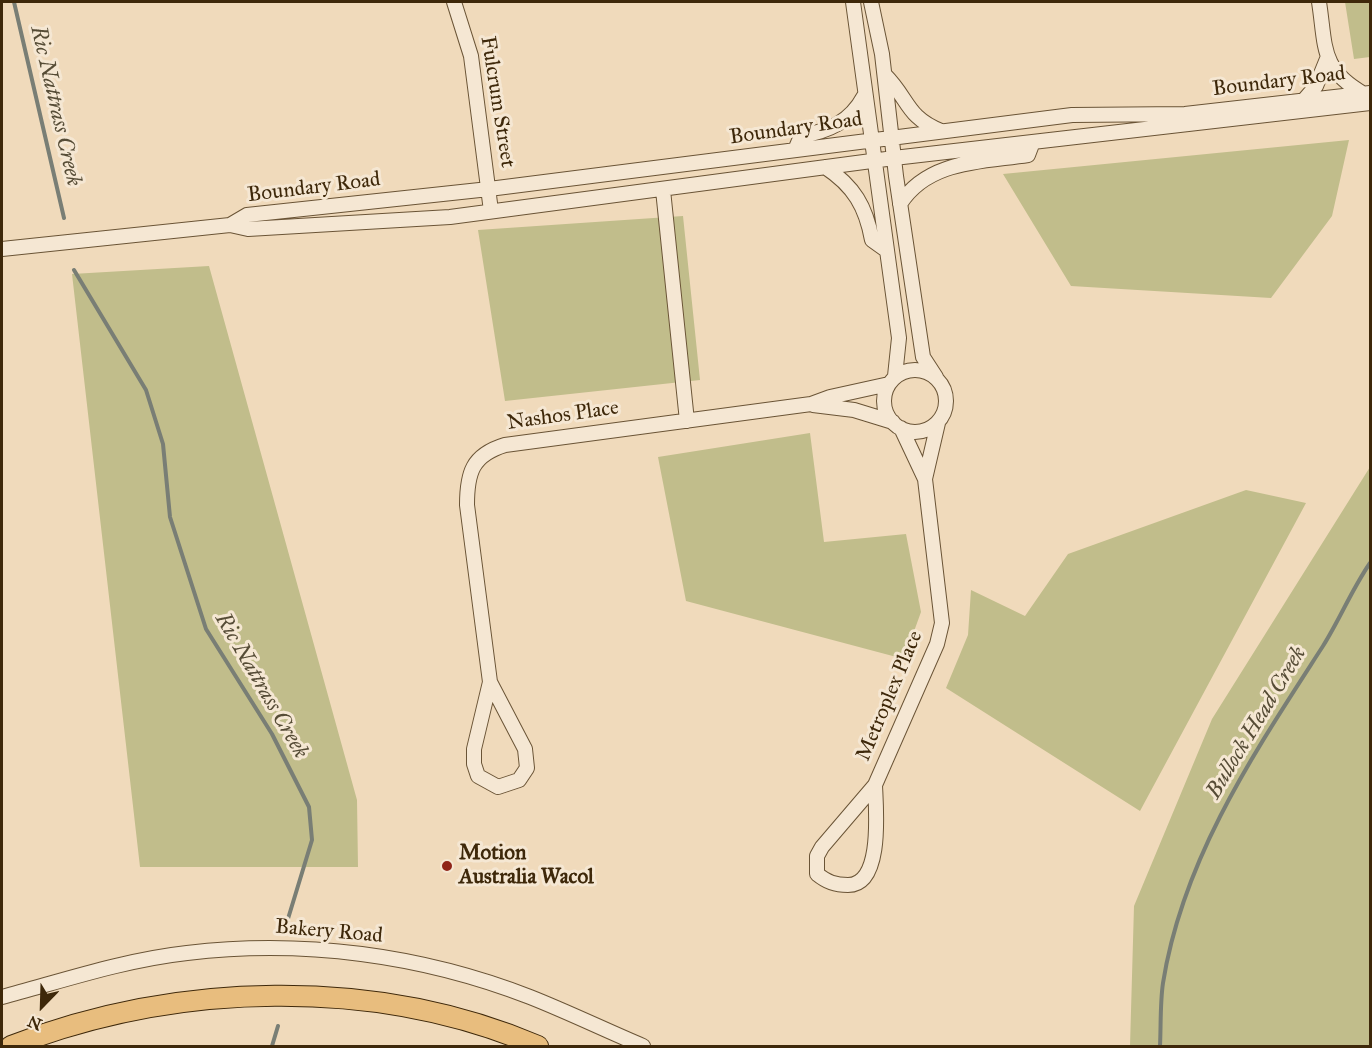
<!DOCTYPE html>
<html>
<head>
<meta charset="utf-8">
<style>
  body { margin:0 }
  #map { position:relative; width:1372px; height:1048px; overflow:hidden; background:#f0dabb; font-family:"IM FELL Great Primer",serif }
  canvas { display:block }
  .frame { position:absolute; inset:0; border:3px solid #3e280a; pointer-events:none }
  .north { position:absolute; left:12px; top:976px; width:60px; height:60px; -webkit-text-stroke:4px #f5e7d3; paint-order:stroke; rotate:203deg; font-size:16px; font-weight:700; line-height:24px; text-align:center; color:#3e280a }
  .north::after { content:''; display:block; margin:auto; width:21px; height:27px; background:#3e280a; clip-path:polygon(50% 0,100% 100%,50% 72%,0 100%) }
</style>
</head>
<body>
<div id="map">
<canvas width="1372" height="1048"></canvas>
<div class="frame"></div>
<div class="north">N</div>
</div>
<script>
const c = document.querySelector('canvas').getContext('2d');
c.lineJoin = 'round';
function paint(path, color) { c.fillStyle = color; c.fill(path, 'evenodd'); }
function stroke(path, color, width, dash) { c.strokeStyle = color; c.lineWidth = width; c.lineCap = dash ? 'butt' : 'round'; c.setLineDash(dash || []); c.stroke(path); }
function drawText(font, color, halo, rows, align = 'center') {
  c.font = font + ' "IM FELL Great Primer",serif'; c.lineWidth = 6; c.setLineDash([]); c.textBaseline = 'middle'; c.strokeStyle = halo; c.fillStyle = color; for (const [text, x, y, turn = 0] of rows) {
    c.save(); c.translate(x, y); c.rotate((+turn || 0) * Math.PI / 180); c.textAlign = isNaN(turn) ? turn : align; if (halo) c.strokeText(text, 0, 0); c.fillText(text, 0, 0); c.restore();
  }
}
paint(new Path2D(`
  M1345 2H1370V57L1354 59Z
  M1349 140 1332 216 1271 298 1071 286 1003 174Z
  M683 216 700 380 505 401 478 230Z
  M209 266 357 800 358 867H140L72 274Z
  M810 433 824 542 906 534 921 612 904 659 686 601 658 457Z
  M1370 467V1046H1130L1134 906 1212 719Z
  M1246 490 1306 503 1140 811 946 688 968 635 971 590 1025 616 1068 554Z`), '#c1bd8b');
stroke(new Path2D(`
  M14 2 64 218
  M74 270 146 390 163 444 170 517 206 629 272 734 309 807 312 840 287 922
  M272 1046 278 1026
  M1160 1046C1161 1026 1160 1003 1163 983 1183 857 1256 750 1323 646 1340 619 1352 589 1370 563`), '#797e75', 4);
const minor = new Path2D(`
  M454 2 471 56 491 211
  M853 2 899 338 895 376
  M871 2 882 54 896 176 923 357 936 377
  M1319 2C1326 47 1320 69 1364 94
  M885 75C909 99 906 117 941 131
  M1303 101 1316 86 1327 59
  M795 150 801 136C829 131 850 122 864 96
  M825 167C854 186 866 207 872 240L886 250
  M663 190 687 421
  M900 204C928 160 982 162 1028 155L1033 142
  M230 225 247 215 489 189 1072 115 1185 114 1370 93
  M2 249 230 225 248 229 450 217 894 158 1370 103
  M884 401a31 31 0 1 1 62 0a31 31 0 1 1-62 0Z
  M813 405 854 410 893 422
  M925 479 938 423
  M490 682 525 749 527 768 519 780 498 787 478 776 474 764V749L490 682 467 505C467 473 472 455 505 445L811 404 830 397 889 384
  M875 785C876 810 883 885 848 885 835 885 827 882 817 874V856L822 847 875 785 937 644 942 623 925 479 901 428
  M2 997C62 981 124 960 187 953 303 939 422 955 530 997 568 1012 605 1030 643 1046`);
const highway = new Path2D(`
  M11 1046C176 982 374 976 538 1046`);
stroke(minor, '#6a5436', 16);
stroke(highway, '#3e280a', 22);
stroke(minor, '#f5e7d3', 14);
stroke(highway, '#e8bd7e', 20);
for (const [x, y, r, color] of [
  [447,866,6,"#8f2418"]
]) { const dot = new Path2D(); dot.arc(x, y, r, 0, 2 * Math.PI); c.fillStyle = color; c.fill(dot); stroke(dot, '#f5e7d3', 2); }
drawText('21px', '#3e280a', '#f5e7d3', [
  ["Boundary Road",1279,82,-7],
  ["Fulcrum Street",497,102,81],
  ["Boundary Road",796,129,-8],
  ["Boundary Road",314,188,-7],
  ["Nashos Place",563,416,-8],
  ["Metroplex Place",890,696,-67],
  ["Bakery Road",329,932,5]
]);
drawText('bold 21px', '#3e280a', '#f5e7d3', [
  ["Motion",459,854],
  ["Australia Wacol",459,878]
], 'left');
drawText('italic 22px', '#564c36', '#f5e7d3', [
  ["Ric Nattrass Creek",55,106,77],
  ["Ric Nattrass Creek",261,686,60],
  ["Bullock Head Creek",1257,723,-59]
]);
</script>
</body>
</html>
